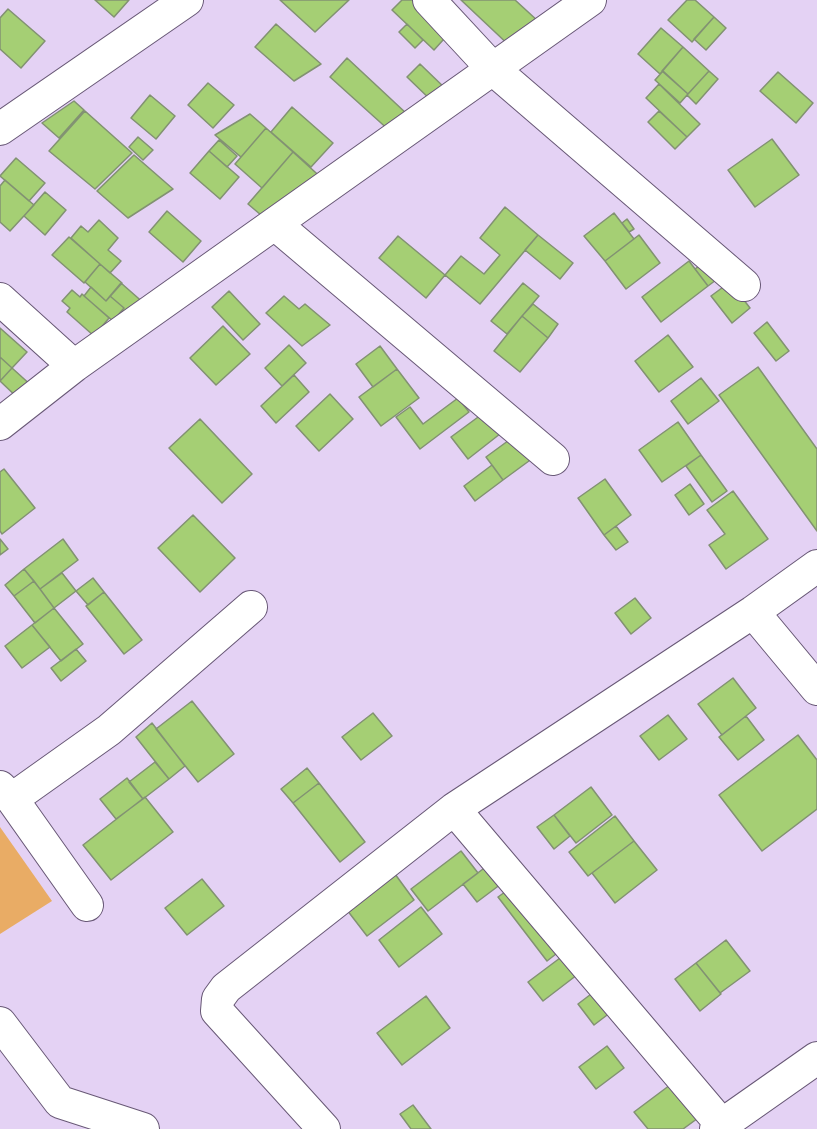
<!DOCTYPE html>
<html>
<head>
<meta charset="utf-8">
<style>
  body { margin:0 }
  canvas { display:block; background:#e4d2f4 }
</style>
</head>
<body>
<canvas width="817" height="1129"></canvas>
<script>
const c = document.querySelector('canvas').getContext('2d');
c.lineJoin = 'round';
function paint(path, color) { c.fillStyle = color; c.fill(path, 'evenodd'); }
function stroke(path, color, width, dash) { c.strokeStyle = color; c.lineWidth = width; c.lineCap = dash ? 'butt' : 'round'; c.setLineDash(dash || []); c.stroke(path); }
paint(new Path2D(`
  M0 827 52 901 0 934Z`), '#e9ac65');
const building = new Path2D(`
  M95 0H129L114 17Z
  M280 0H349L315 32Z
  M402 0H423L453 29 434 50 392 10Z
  M461 0H515L539 22 513 49Z
  M687 0H695L714 17 692 42 668 20Z
  M8 9 45 41 21 68 0 49V18Z
  M714 17 726 28 706 50 694 39Z
  M276 24 321 64 294 81 255 47Z
  M407 24 423 40 415 48 399 32Z
  M661 28 683 47 660 74 638 54Z
  M683 47 709 71 688 94 662 71Z
  M347 58 407 114 391 132 330 77Z
  M420 64 449 92 436 105 407 77Z
  M663 71 688 94 680 103 655 80Z
  M709 71 718 79 696 104 687 95Z
  M778 72 813 103 796 123 760 91Z
  M208 83 234 105 213 128 188 105Z
  M659 84 700 124 687 137 646 98Z
  M150 95 175 116 156 139 131 118Z
  M74 101 84 110 59 138 42 123Z
  M292 107 333 143 311 167 271 132Z
  M85 111 132 153 95 189 49 151Z
  M659 111 687 137 675 149 648 122Z
  M250 114 266 128 241 157 215 135Z
  M266 128 293 152 262 188 235 164Z
  M138 137 153 150 143 160 129 147Z
  M772 139 799 175 755 207 728 170Z
  M219 140 237 156 227 167 209 151Z
  M209 151 239 177 220 199 190 173Z
  M293 152 326 182 268 221 248 204Z
  M134 155 173 189 128 218 97 191Z
  M16 158 45 183 29 201 0 176Z
  M5 180 34 205 10 231 0 222V186Z
  M45 192 66 210 45 235 24 216Z
  M505 207 538 235 480 304 445 275 461 256 484 274 500 255 480 238Z
  M167 211 201 241 183 262 149 232Z
  M614 213 634 239 605 261 584 236Z
  M627 219 634 229 629 232 622 223Z
  M99 220 118 238 108 250 121 261 110 273 71 238 81 226 88 232Z
  M538 235 573 263 560 279 525 250Z
  M639 235 660 263 626 289 605 261Z
  M398 236 445 275 426 298 379 258Z
  M69 237 100 264 84 283 52 255Z
  M689 261 708 286 661 322 642 297Z
  M703 263 716 280 708 286 695 269Z
  M100 264 122 283 106 301 85 282Z
  M730 282 750 308 732 323 711 296Z
  M121 283 146 305 125 316 121 312 124 308 110 296Z
  M523 283 539 296 507 334 491 321Z
  M91 287 106 301 110 296 124 308 113 321 84 296Z
  M72 290 80 297 82 294 109 318 94 336 67 312 70 308 62 301Z
  M229 291 260 324 243 340 212 307Z
  M284 296 299 309 305 304 330 325 302 346 266 313Z
  M533 304 558 324 548 338 522 316Z
  M522 316 548 338 520 372 494 351Z
  M767 322 789 351 776 361 754 333Z
  M223 326 250 354 216 385 190 358Z
  M0 328 27 352 12 368 0 357Z
  M668 335 693 367 659 392 635 361Z
  M289 345 306 363 282 386 265 368Z
  M380 346 397 369 373 387 356 364Z
  M0 357 12 368 0 381Z
  M758 367 817 449V531L719 395Z
  M12 368 33 387 21 401 0 381Z
  M397 369 419 398 381 426 359 397Z
  M294 375 309 392 276 423 261 406Z
  M701 378 719 401 688 424 671 401Z
  M330 394 353 419 319 451 296 426Z
  M458 398 469 412 420 449 396 417 410 407 423 424Z
  M489 409 505 430 468 459 451 437Z
  M200 419 252 474 222 503 169 448Z
  M678 422 701 455 662 482 639 450Z
  M516 435 533 458 503 480 486 457Z
  M701 455 727 491 712 502 686 466Z
  M492 465 503 480 475 501 464 486Z
  M4 469 35 508 2 534 0 531V472Z
  M605 479 631 515 604 535 578 498Z
  M690 484 704 504 689 515 675 495Z
  M733 491 768 539 726 569 709 545 725 534 707 510Z
  M193 515 235 558 200 592 158 548Z
  M616 526 628 542 616 550 604 535Z
  M0 539 8 549 0 555Z
  M63 539 78 560 40 589 24 569Z
  M24 569 34 581 14 596 5 585Z
  M62 573 76 591 54 608 40 589Z
  M93 578 104 592 88 605 76 591Z
  M34 581 54 608 35 623 14 596Z
  M104 592 142 640 124 654 86 606Z
  M635 598 651 618 631 634 615 613Z
  M54 608 83 644 61 661 32 625Z
  M32 625 50 647 22 668 5 646Z
  M76 649 86 661 61 681 51 668Z
  M733 678 756 708 722 735 698 704Z
  M192 701 234 754 198 782 156 729Z
  M373 713 392 736 361 760 342 737Z
  M668 715 687 739 659 760 640 736Z
  M746 716 764 740 738 760 719 737Z
  M152 723 185 766 169 779 136 737Z
  M798 735 817 760V809L762 851 719 795Z
  M155 762 169 779 143 799 129 782Z
  M307 768 319 783 293 803 281 789Z
  M127 778 143 799 116 819 100 799Z
  M319 783 365 842 340 862 293 803Z
  M591 787 612 815 576 843 554 815Z
  M145 797 173 832 111 880 83 845Z
  M554 815 570 836 554 849 537 827Z
  M615 816 634 841 588 876 569 852Z
  M634 841 657 870 615 903 592 873Z
  M461 851 478 873 428 911 411 889Z
  M495 860 509 878 477 902 463 884Z
  M395 874 414 900 367 936 347 910Z
  M202 879 224 906 187 935 165 908Z
  M516 884 565 947 547 961 498 897Z
  M421 907 442 934 399 967 379 940Z
  M726 940 750 971 720 993 696 963Z
  M572 949 586 968 543 1001 528 982Z
  M696 963 721 994 700 1011 675 979Z
  M599 988 615 1009 594 1025 578 1004Z
  M426 996 450 1028 402 1065 377 1033Z
  M607 1046 624 1068 596 1089 579 1067Z
  M678 1079 705 1113 683 1129H648L634 1112Z
  M413 1105 431 1129H411L400 1114Z`);
paint(building, '#a5cf74');
stroke(building, '#829272', 1.5);
const minor = new Path2D(`
  M429 0 493 69 744 285
  M0 129 187 0
  M275 224 553 459
  M0 299 74 366
  M0 424 74 366 590 0
  M753 612 817 689
  M0 787 12 799 87 905
  M12 799 109 730 251 607
  M454 809 722 1125
  M0 1023 60 1102 143 1129
  M324 1129 217 1011 218 999 226 988 454 809 753 612 817 566
  M716 1129 817 1058`);
stroke(minor, '#685876', 34);
stroke(minor, '#fff', 32);
</script>
</body>
</html>
